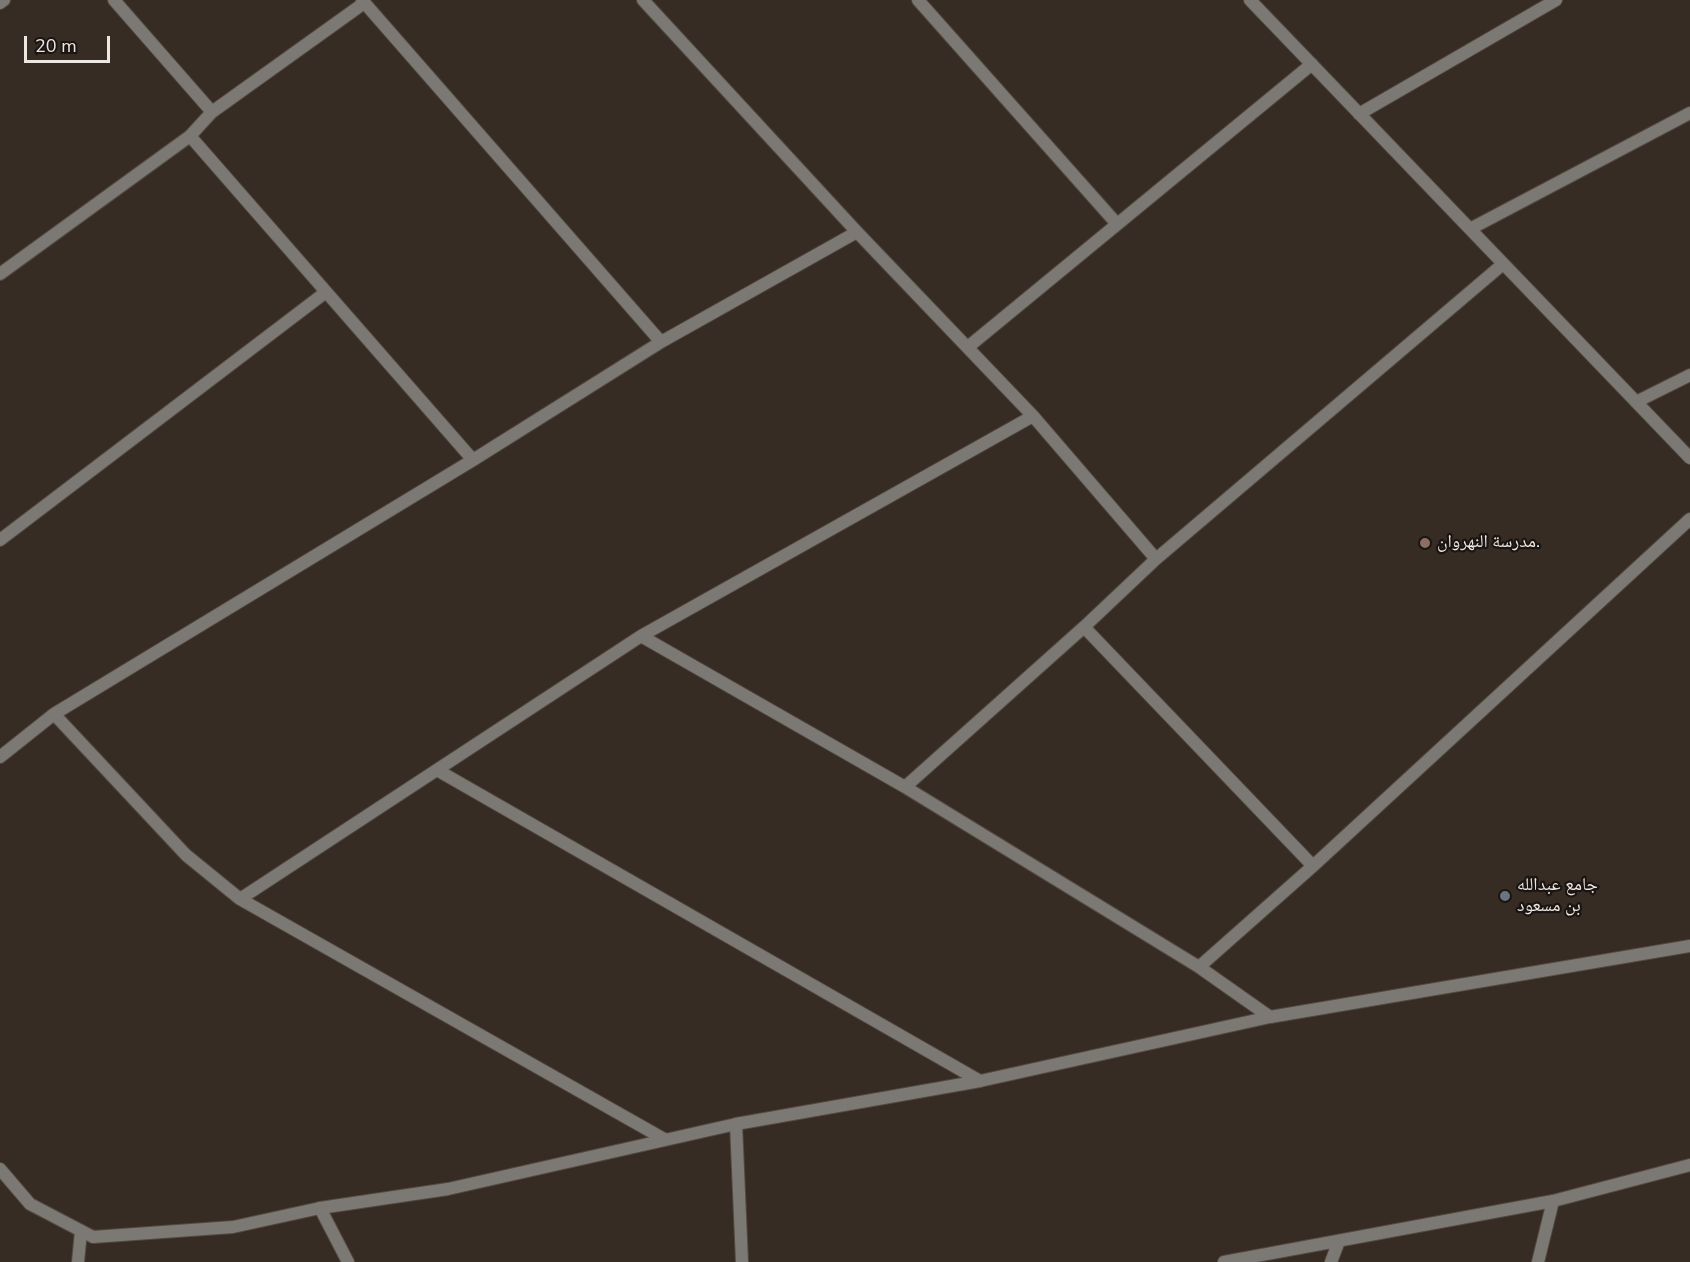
<!DOCTYPE html>
<meta charset="utf-8">
<style>
body{margin:0}
#map{position:relative;width:1690px;height:1262px;overflow:hidden;background:#362c24;font-family:"Nunito Sans",sans-serif}
canvas{display:block}
.scale{position:absolute;left:24px;top:36px;width:86px;height:27px;box-sizing:border-box;border:3px solid #ede7e1;border-top:0;padding-left:8px;font-size:18px;line-height:21px;white-space:nowrap;color:#ede7e1;-webkit-text-stroke:4px #1a1512;paint-order:stroke}
</style>
<div id="map">
<canvas width="1690" height="1262"></canvas>
<div class="scale">20 m</div>
</div>
<script>
const ctx = document.querySelector('canvas').getContext('2d');
ctx.lineJoin = 'round';
function strokePath(path, color, width, dash) { ctx.strokeStyle = color; ctx.lineWidth = width; ctx.lineCap = dash ? 'butt' : 'round'; ctx.setLineDash(dash || []); ctx.stroke(path); }
function write(font, color, halo, rows, align = 'center') {
  ctx.font = font + ' "Nunito Sans","Noto Naskh Arabic",sans-serif'; ctx.lineWidth = 4.5; ctx.setLineDash([]); ctx.textBaseline = 'middle'; ctx.strokeStyle = halo; ctx.fillStyle = color; for (const [text, x, y, turn = 0] of rows) {
    ctx.save(); ctx.translate(x, y); ctx.rotate((+turn || 0) * Math.PI / 180); ctx.textAlign = isNaN(turn) ? turn : align; if (halo) ctx.strokeText(text, 0, 0); ctx.fillText(text, 0, 0); ctx.restore();
  }
}
const minor = new Path2D(`
 M114,0l98,112
 M362,0l299,342
 M643,0l214,232 176,184 123,143
 M918,0l199,224
 M1250,0l440,458
 M0,3l4,-3
 M1359,114l197,-114
 M190,136l283,324
 M1470,229l220,-116
 M0,274l190,-138 22,-24 152,-109
 M968,347l344,-283
 M1636,402l54,-27
 M0,540l326,-248
 M1084,627l229,239
 M641,636l264,151 294,180 71,50
 M54,714l132,141 54,44 424,240
 M0,757l54,-43 419,-254 188,-118 196,-110
 M437,770l543,311
 M905,787l179,-160 72,-68 347,-295
 M240,899l401,-263 392,-220
 M1199,967l114,-101 377,-347
 M736,1124l6,138
 M320,1208l28,54
 M78,1262l3,-31
 M1224,1262l329,-61 137,-36
 M1331,1262l8,-21
 M1538,1262l15,-61`);
const tertiary = new Path2D(`
 M0,1169l30,35 63,33 140,-10 87,-19 128,-19 288,-65 244,-43 290,-64 420,-71`);
strokePath(minor, '#534a42', 14);
strokePath(tertiary, '#534a42', 14);
strokePath(minor, '#7c7974', 12);
strokePath(tertiary, '#7c7974', 12);
for (const [x, y, r, color] of [
 [1425,543,6,"#8d6e63"],
 [1505,896,6,"#6b7280"]
]) { const dot = new Path2D(); dot.arc(x, y, r, 0, 2 * Math.PI); ctx.fillStyle = color; ctx.fill(dot); strokePath(dot, '#1a1512', 2); }
write('18px', '#ede7e1', '#1a1512', [
 ["مدرسة النهروان.",1437,543],
 ["جامع عبدالله",1517,886],
 ["بن مسعود",1517,907]
], 'left');
</script>
